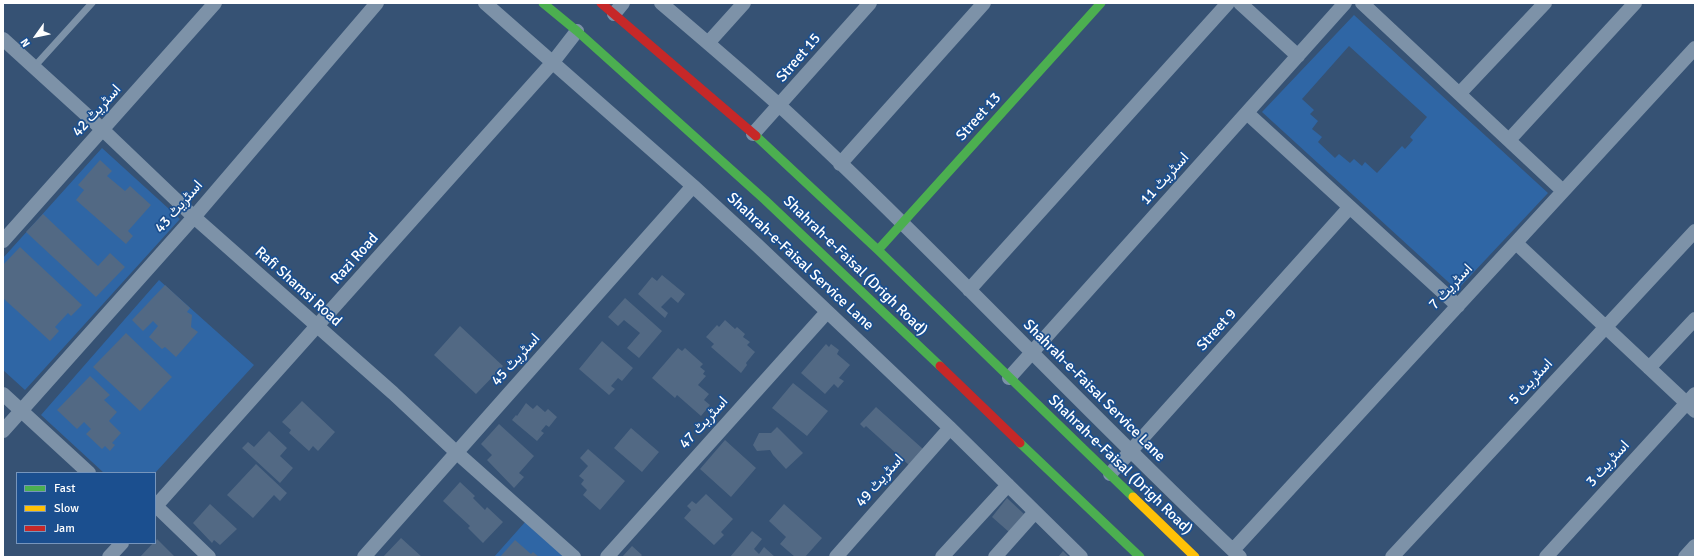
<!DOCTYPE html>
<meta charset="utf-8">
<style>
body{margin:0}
#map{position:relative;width:1698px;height:560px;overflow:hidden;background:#365274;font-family:Signika,sans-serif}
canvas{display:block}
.frame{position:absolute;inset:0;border:4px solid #fff;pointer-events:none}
.legend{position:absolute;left:16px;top:472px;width:140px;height:72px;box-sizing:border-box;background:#1b4f8f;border:1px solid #7695bc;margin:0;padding:5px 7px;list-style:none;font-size:12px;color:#fff}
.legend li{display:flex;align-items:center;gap:8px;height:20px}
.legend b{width:20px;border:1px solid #7695bc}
.north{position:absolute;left:16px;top:16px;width:40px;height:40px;-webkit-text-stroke:3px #1b4f8f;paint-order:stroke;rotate:237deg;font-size:11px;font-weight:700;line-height:16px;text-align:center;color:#fff}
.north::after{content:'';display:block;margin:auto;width:14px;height:18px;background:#fff;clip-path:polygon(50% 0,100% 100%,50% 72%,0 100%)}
</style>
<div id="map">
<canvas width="1698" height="560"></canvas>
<div class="frame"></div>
<ul class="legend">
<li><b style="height:5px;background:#4caf50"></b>Fast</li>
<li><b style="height:5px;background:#ffc107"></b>Slow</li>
<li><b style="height:5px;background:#c62828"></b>Jam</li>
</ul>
<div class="north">N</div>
</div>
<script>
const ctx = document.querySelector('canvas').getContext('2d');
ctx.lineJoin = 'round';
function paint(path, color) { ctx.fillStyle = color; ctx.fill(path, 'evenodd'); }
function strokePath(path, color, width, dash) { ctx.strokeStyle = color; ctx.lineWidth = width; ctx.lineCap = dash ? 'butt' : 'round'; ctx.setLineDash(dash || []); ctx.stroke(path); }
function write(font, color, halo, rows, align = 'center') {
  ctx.font = font + ' Signika,Vazirmatn,sans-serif'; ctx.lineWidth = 3.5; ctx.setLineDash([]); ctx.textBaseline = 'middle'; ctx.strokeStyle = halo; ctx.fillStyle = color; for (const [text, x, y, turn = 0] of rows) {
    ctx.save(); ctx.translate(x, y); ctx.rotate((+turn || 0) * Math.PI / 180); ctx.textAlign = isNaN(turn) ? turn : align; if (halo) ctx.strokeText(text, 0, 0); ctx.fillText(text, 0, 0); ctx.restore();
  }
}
paint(new Path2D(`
 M1354,15l194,178 -91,97 -195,-178zM1349,46l78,71 -17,20 3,3 -8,9 -3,-3 -25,27 -12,-11 -3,4 -8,-7 -4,4 -11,-9 -4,4 -17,-16 4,-5 -10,-8 6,-8 -8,-7 4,-4 -12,-11z
 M102,148l78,71 -155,171 -22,-20v-112z
 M159,280l95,85 -99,108h-51l-63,-58z
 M526,521l40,36h-72z`), '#2f66a5');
paint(new Path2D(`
 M100,160l12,11 -5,5 18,15 5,-5 21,19 -23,26 5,5 -7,8 -50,-44 8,-10 -6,-5z
 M43,214l55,52 12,-13 15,14 -29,30 -70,-65z
 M20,247l62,58 -11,11 -3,-3 -13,14 4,4 -9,10 -47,-43v-33z
 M662,275l23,19 -7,9 -7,-6 -10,10 7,6 -3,5 -27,-24 14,-17 5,4z
 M165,285l25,23 -3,4 5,3 -1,12 7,5 -22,25 -11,-10 -3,2 -13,-12 9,-11 -5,-5 -10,10 -11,-11z
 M625,298l37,33 -23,27 -12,-10 13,-15 -16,-13 -6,6 -10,-9z
 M725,320l10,9 2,-2 8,7 -2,3 7,5 -3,3 8,7 -9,11 1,2 -6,8 -30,-26 3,-3 -8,-7 11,-12 2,2z
 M460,326l43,40 -27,28 -42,-39z
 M126,333l46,44 -32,34 -47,-44z
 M602,341l31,27 -11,13 -4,-3 -7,8 4,3 -6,6 -30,-26z
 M826,344l3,3 2,-3 8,6 -2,4 13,11 -11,13 5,3 -6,7 -4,-4 -9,10 -24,-21z
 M678,348l4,3 3,-3 18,16 -3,3 5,4 -2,3 3,2 -8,9 11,9 -5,6 6,5 -9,11 -24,-21 -2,3 -23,-20z
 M90,376l20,19 -6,5 13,12 -8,9 12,12 -9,10 3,2 -5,6 -5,-5 -3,3 -16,-15 5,-5 -7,-7 -7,7 -20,-19z
 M793,383l35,28 -21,25 -35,-28z
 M302,401l33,31 -17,19 -5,-5 -4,5 -20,-18 2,-3 -9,-8z
 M526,403l7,6 4,-4 8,7 3,-3 9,8 -8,10 -3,-2 -5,6 3,2 -7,8 -25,-21 4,-5 1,1z
 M876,407l47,42 -14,16 -43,-39 -2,2 -4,-4z
 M499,424l35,32 -15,17 5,4 -10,11 -27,-28 5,-5 -11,-11z
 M777,427l26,26 -17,16 -13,-14 -3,-5 -13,1 -4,-6 6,-12h12z
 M631,428l28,24 -17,20 -28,-24z
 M269,431l18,17 -7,8 13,12 -13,15 -38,-35 6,-6 6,5z
 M725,440l31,28 -25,29 -31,-28z
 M588,449l37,32 -25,29 -17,-15 4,-5 -6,-6 3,-4 -5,-4 9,-10 -8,-8z
 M256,464l31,29 -7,8 -6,-6 -21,23 -26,-23z
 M460,482l15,14 -2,2 12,12 2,-3 16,15 -20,21 -15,-15 2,-2 -27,-25z
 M706,494l27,25 -12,13 3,3 -10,10 -30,-27 7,-8 -4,-4 5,-5 4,3z
 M1007,498l17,16 -15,18 -17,-15z
 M210,504l27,25 -17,16 -6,-5 -2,3 -19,-20z
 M784,504l38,34 -17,19h-10l-15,-13 6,-7 -17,-16z
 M752,531l10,8 -8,10 5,5 5,-7 11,10h-45z
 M401,538l21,19h-39z
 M157,539l18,18h-35l13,-14h2z
 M515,540l16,14 2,-2 6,5h-39z
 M632,546l10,9 -2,2h-18z
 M1063,551l6,6h-11z`), '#526984');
strokePath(new Path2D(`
 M34,67l58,-64`), '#7d92a8', 7);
strokePath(new Path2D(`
 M485,3l208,183 64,59 193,183 131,129
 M661,3c40,34 80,68 119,103 158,146 304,304 460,451
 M1240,3l58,53
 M1362,3l201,188
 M614,14l9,-11
 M3,39l100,91 91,87 199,176 63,59 118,105
 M708,43l36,-40
 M1460,93l85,-90
 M1247,113l211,193
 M753,134l117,-131
 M1509,140l126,-137
 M840,164l144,-161
 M3,241l212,-238
 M1516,243l179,168
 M969,290l259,-287
 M1649,368l46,-49
 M1009,378l336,-375
 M3,394l86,79
 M3,431l191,-214 183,-214
 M1110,474l239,-266
 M156,506l53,51
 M155,507l398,-445 24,-31
 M1233,550l462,-502
 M109,557l13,-14
 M364,557l329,-371
 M607,557l220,-245
 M836,557l114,-129
 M942,557l66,-72
 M995,557l40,-45
 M1392,557l303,-326
 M1546,557l149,-163
 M1685,557l10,-11`), '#7d92a8', 14);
strokePath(new Path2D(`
 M543,3l34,28 188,169 175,166
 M756,136l122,114 255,247
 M878,250l223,-247
 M1020,443l120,114`), '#4caf50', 9);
strokePath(new Path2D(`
 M1133,497l62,60`), '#ffc107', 9);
strokePath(new Path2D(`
 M601,3l155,133
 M940,366l80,77`), '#c62828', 9);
write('15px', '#fff', '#1b4f8f', [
 ["Street 15",799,58,-49],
 ["اسٹریٹ 42",97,111,-48],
 ["Street 13",979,117,-48],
 ["اسٹریٹ 11",1165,179,-48],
 ["اسٹریٹ 43",179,207,-49],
 ["Razi Road",355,259,-48],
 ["Shahrah-e-Faisal Service Lane",800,262,43],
 ["Shahrah-e-Faisal (Drigh Road)",855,266,44],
 ["Rafi Shamsi Road",298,287,42],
 ["اسٹریٹ 7",1451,287,-47],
 ["Street 9",1217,330,-48],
 ["اسٹریٹ 45",516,360,-48],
 ["اسٹریٹ 5",1531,382,-47],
 ["Shahrah-e-Faisal Service Lane",1094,391,45],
 ["اسٹریٹ 47",704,423,-48],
 ["اسٹریٹ 3",1608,464,-48],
 ["Shahrah-e-Faisal (Drigh Road)",1120,465,44],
 ["اسٹریٹ 49",880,481,-49]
]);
</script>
